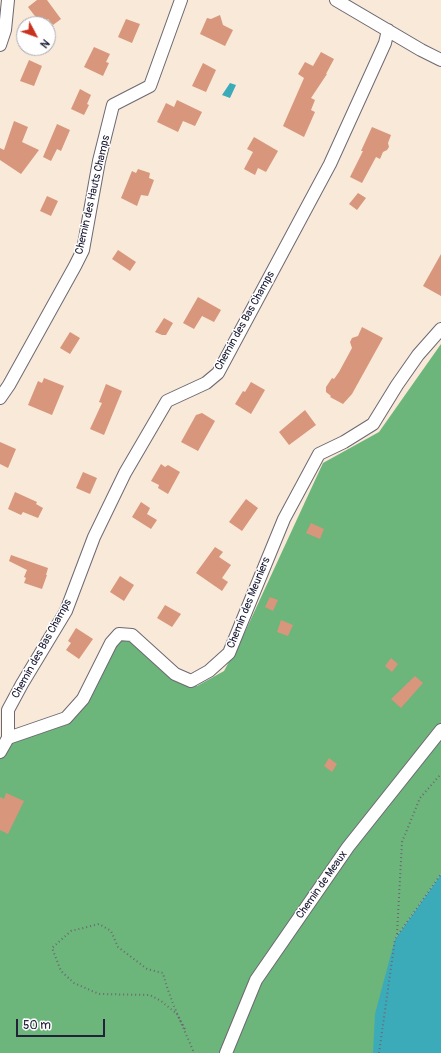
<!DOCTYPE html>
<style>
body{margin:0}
#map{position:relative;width:441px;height:1053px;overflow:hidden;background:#f9e9d8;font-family:Pangolin,sans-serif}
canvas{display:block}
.north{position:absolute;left:16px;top:16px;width:40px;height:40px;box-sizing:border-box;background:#fff;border:1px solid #a7a7b1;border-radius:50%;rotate:131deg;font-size:11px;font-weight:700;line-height:16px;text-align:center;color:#22223b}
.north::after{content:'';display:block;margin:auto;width:14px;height:18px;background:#c8321e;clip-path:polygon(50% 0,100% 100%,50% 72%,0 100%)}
.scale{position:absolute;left:16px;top:1019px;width:89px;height:18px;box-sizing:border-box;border:2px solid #22223b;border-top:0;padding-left:5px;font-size:12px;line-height:14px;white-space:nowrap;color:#22223b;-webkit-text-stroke:3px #fff;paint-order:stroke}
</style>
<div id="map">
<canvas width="441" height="1053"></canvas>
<div class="north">N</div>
<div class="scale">50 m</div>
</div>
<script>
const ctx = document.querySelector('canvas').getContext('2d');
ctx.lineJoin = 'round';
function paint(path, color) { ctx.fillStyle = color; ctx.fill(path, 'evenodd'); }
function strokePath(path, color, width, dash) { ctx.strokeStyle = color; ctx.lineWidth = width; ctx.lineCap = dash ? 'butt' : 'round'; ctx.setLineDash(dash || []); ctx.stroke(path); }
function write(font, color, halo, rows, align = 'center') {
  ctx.font = font + ' Pangolin,sans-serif'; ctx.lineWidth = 3; ctx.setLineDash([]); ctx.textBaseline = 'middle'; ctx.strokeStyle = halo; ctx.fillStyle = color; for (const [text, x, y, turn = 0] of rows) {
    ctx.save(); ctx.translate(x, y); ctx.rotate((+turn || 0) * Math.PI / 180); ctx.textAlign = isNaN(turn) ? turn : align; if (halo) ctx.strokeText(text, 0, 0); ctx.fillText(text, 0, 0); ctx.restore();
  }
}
paint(new Path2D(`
 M441,344v530l-46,65 -18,114h-377v-302l8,-13 58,-21 53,-83 78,52 27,-15 20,-37 79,-171 56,-31z`), '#6cb57b');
paint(new Path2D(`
 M230,83l6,2 -6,13 -8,-3z
 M441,874v179h-68l2,-39 20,-75z`), '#3cabb9');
paint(new Path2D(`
 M37,0h10l14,19 -8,6 -5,-6 -7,5 -13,-17z
 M220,15l3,10 10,5 -8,16 -25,-12 7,-16 4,1z
 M126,19l14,5 -8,19 -14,-6z
 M94,47l16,7 -4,8 3,1 -6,13 -19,-9z
 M321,52l13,7 -8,15h1l-16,24 4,2 -4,10 4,2 -11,25 -21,-11 21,-48 -6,-4 7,-12 8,4z
 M29,60l13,6 -8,20 -14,-5z
 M203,63l13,7 -10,22 -14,-6z
 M80,89l11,6 -4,9 2,1 -5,10 -13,-6z
 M177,100l25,12 -7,14 -12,-5 -5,11 -21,-10 9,-19 8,4z
 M14,121l14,6 -6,15 17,8 -18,24 -21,-14v-12l4,2z
 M57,124l13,6 -9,21 -4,-2 -6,12 -8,-4z
 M372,127l19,8 -3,8 1,4 -2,3 -4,2 -3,7 -4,-2 -14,26 -12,-6 13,-26h-2z
 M254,137l24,14 -12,21 -8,-4 -3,7 -11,-6 9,-17 -6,-3z
 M138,169l12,4 -1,5 5,2 -6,16 -7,-1 -4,11 -16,-8 11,-27 4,2z
 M358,193l8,5 -9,12 -8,-6z
 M47,196l11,5 -7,15 -11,-5z
 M118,250l18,12 -6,9 -18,-12z
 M441,254v42l-18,-10z
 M198,297l23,13 -7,12 -12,-6 -8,13 -11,-6z
 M164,318l9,5 -7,12h-4l-7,-3z
 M362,327l21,11 -31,56 -9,10 -13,-7 1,-1 -5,-4v-5l6,-9 2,1 5,-7 13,-24 -2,-6 2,-4 6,-2z
 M70,332l10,6 -10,16 -10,-6z
 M44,378l20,8 -12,29 -24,-10 10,-24 4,2z
 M251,382l14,8 -14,24 -16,-10 8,-13 2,1z
 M106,384l16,7 -18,44 -14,-6 12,-26 -3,-1z
 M305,410l11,15 -27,20 -10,-13z
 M202,413l13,8 -17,30 -17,-9 15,-27z
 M0,442l16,7 -8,19 -8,-4z
 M161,464l4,3 3,-2 12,7 -12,22 -10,-6 1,-3 -8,-4z
 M83,472l14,6 -7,16 -14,-6z
 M15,492l22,10 -1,2 7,4 -5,10 -15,-6 -2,3 -13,-6z
 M246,499l12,9 -16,23 -13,-9z
 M141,502l9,6 -3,6 10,6 -6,9 -19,-12z
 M311,523l13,6 -4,10 -14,-6z
 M215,547l8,5 -4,5 12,8 -9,13 6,4 -6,9 -26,-18z
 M11,555l37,13 -2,7h1l-5,14 -18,-6 2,-5 -2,-1 3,-7 -18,-9z
 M120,576l14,9 -10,16 -14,-9z
 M270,597l8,3 -5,11 -8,-4z
 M165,605l16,9 -9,13 -15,-9z
 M281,620l12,5 -5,11 -11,-4z
 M76,628l17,11 -14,20 -13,-9 5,-7 -3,-2z
 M391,658l7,6 -6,8 -7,-6z
 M415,676l8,7 -22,25 -10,-9z
 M329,758l8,6 -5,8 -8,-6z
 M6,793l18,8 -16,33 -8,-4v-33l4,2z`), '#d8967c');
const minor = new Path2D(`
 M336,0l85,50 20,10
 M0,45l5,-15 3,-30
 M0,398l9,-13 66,-119 8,-16 16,-89 14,-56 37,-19 31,-86
 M8,738v-28l14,-26 44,-73 28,-74 31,-64 42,-72 39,-18 12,-10 112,-209 55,-121 3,-13
 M0,752l8,-14 58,-20 17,-19 28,-56 8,-9 13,1 43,39 16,7 18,-10 20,-18 55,-134 35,-65 25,-12 29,-18 24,-39 21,-30 23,-26
 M226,1053l30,-73 92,-133 93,-117`);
strokePath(minor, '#6d6872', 14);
strokePath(new Path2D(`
 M397,934l5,-92 18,-44 21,-24
 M185,1029l-8,-15 -16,-13 -11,-6 -51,-1 -25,-11 -13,-12 -9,-23 19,-17 28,-7 12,7 7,16 29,22 16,4c7,28 20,53 31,80
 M379,1053l16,-114 46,-65`), '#6d6872', 2, [1, 3]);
strokePath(minor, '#fff', 12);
write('11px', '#22223b', '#fff', [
 ["Chemin des Hauts Champs",93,195,-77],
 ["Chemin des Bas Champs",245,321,-61],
 ["Chemin des Meuniers",249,603,-68],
 ["Chemin des Bas Champs",42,649,-61],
 ["Chemin de Meaux",322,885,-55]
]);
</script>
